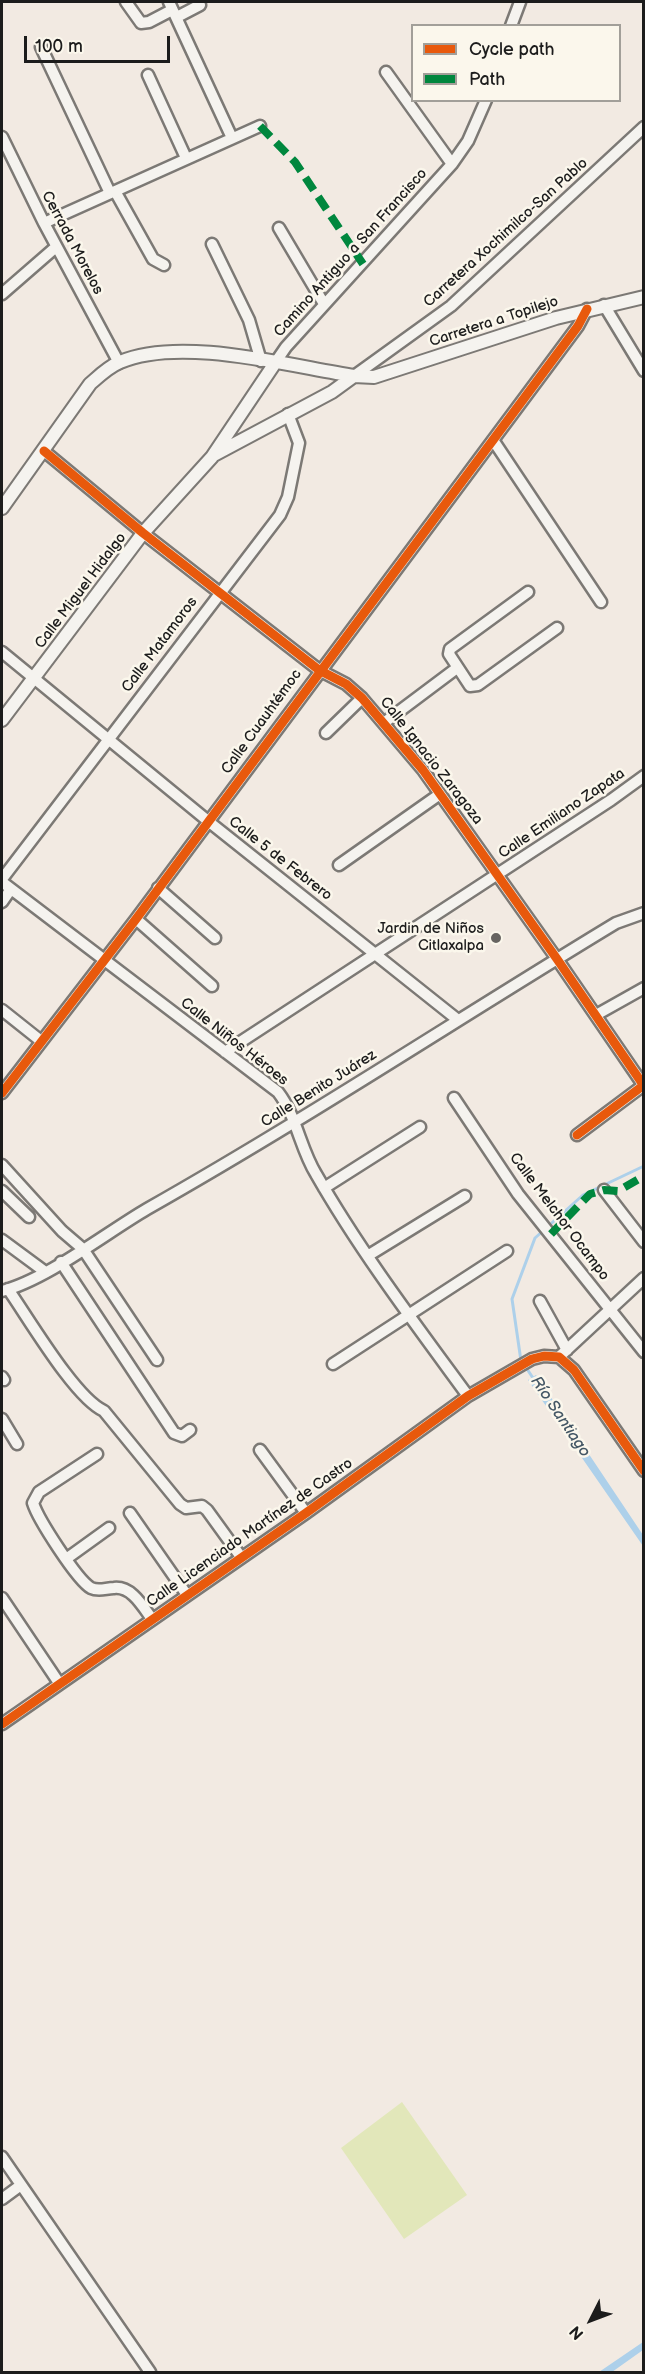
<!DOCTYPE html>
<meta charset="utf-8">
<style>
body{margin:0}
#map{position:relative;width:645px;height:2374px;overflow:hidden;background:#f2eae2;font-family:"Balsamiq Sans",sans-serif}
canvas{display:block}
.frame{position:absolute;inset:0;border:3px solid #1c1c1c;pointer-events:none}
.legend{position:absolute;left:411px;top:24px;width:210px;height:78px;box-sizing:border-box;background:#fbf7ec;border:2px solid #a29f99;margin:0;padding:8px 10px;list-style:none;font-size:18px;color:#1c1c1c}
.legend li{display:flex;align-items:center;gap:12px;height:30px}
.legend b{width:30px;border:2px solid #a29f99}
.north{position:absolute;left:561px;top:2290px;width:60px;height:60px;-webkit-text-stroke:4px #fbf7ec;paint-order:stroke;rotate:228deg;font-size:16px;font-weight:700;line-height:24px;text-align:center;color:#1c1c1c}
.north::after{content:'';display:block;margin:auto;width:21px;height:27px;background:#1c1c1c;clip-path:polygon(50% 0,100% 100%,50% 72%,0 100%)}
.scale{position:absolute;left:24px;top:36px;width:146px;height:27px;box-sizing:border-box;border:3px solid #1c1c1c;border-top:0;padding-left:8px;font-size:18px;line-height:21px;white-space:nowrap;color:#1c1c1c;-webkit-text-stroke:4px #fbf7ec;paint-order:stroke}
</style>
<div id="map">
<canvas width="645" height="2374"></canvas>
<div class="frame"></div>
<ul class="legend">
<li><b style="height:8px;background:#e8590c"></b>Cycle path</li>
<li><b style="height:8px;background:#00873e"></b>Path</li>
</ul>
<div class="north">N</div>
<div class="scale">100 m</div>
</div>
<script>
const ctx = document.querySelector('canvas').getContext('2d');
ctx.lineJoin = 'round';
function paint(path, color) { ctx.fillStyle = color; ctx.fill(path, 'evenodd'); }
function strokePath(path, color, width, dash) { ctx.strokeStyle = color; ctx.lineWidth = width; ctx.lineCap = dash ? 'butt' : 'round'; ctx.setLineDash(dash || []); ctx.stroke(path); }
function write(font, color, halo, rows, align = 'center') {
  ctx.font = font + ' "Balsamiq Sans",sans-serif'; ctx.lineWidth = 5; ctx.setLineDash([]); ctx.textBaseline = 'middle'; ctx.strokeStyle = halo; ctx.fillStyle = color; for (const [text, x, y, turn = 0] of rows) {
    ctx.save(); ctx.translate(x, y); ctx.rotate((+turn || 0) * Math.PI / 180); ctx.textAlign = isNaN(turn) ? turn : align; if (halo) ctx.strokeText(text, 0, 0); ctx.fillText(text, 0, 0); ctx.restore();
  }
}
paint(new Path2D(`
 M402,2102l65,93 -63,44 -63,-91z`), '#e2e7ba');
paint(new Path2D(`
 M536,1375l107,160v11l-115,-166z
 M643,2342v8l-31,22h-13z`), '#add0ea');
strokePath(new Path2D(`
 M521,1361l-9,-62 23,-61 48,-43 61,-29
 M525,1366l8,12`), '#add0ea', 3);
const minor = new Path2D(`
 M126,2l15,21 8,-1 23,-12
 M169,2l63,136
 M177,17l23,-12
 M511,26l9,-24
 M41,47l69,146
 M386,72l66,92
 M148,75l38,83
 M2,137l42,86 75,140
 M115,191l38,68 11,6
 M44,223l216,-97
 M279,228l45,76
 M212,244l37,76 12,41
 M2,294l54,-47
 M604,305l40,66
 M275,363l11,-16 166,-183 16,-23 18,-41
 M354,376l97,-70 193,-179
 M493,440l108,162
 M44,451l99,82 176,137 27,14 16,14 61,72 134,189 87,127
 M528,592l-78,57 -1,5 21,32 8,-1 79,-57
 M2,652l206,169 250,199
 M385,722l72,-54
 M326,733l36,-35
 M339,865l101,-71
 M2,879l278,-364 8,-18 11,-54 -11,-29
 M2,882l276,210c19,25 22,56 38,82 44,77 100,151 152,222
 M158,888l57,50
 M2,902l9,-13
 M136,919l76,67
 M2,1010l39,31
 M596,1015l48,-27
 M225,1052l386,-252 33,-24
 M2,1093l134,-174 442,-593 9,-17
 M454,1098l64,96 126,158
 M577,1135l67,-50
 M2,1165l60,66 21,18 74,111
 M324,1188l96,-61
 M604,1190l40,52
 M2,1191l27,26
 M2,1240l42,31
 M369,1255l96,-59
 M61,1262l113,171 8,3 8,-6
 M8,1289c21,30 67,109 96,122l76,93 6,4 16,-2 5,4 34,47
 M2,1291c44,-11 104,-58 145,-82 159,-90 312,-191 469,-286l28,-10
 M540,1301l27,49
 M559,1357l85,-79
 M333,1364l174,-113
 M2,1377l2,3
 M2,1419l15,25
 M260,1450l46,63
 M97,1454l-58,38 -6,11c5,16 44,77 58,85 8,4 15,0 23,0 18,-2 29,19 38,31
 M130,1513l57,82
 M66,1559l43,-31
 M2,1598l57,85
 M2,1724l304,-211 162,-117 64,-37 12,-3 15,1 15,13 70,101
 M2,2157l148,215
 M2,2199l19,-14`);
const major = new Path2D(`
 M214,455l118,-63 22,-16
 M2,508l88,-124c9,-8 18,-17 30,-22 61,-26 169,4 234,14l20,1 182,-59 88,-21
 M2,720l141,-187 69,-76 63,-94`);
strokePath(minor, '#7c7975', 15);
strokePath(major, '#7c7975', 16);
strokePath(minor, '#f5f3ef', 10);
strokePath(major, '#f5f3ef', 12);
strokePath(new Path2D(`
 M260,126l35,36 68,102
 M551,1234l39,-40 14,-4 14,1 26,-15`), '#00873e', 8, [15, 8]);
strokePath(new Path2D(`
 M44,451l99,82 176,137 27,14 16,14 61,72 134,189 87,127
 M2,1093l134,-174 442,-593 9,-17
 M577,1135l67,-50
 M2,1724l304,-211 162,-117 64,-37 12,-3 15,1 15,13 70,101`), '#e8590c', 9);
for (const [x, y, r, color] of [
 [496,938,6,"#676461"]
]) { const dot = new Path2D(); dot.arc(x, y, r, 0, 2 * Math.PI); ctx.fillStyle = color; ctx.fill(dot); strokePath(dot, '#fbf7ec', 2); }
write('15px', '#1c1c1c', '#fbf7ec', [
 ["Carretera Xochimilco-San Pablo",506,233,-42],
 ["Cerrada Morelos",72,243,62],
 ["Camino Antiguo a San Francisco",351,253,-48],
 ["Carretera a Topilejo",494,322,-18],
 ["Calle Miguel Hidalgo",81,591,-53],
 ["Calle Matamoros",160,645,-53],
 ["Calle Cuauhtémoc",262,722,-54],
 ["Calle Ignacio Zaragoza",431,761,52],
 ["Calle Emiliano Zapata",562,814,-34],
 ["Calle 5 de Febrero",280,859,38],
 ["Calle Niños Héroes",234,1042,38],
 ["Calle Benito Juárez",319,1089,-32],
 ["Calle Melchor Ocampo",559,1217,53],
 ["Calle Licenciado Martínez de Castro",250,1533,-35]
]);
write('15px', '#1c1c1c', '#fbf7ec', [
 ["Jardin de Niños",484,929],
 ["Citlaxalpa",484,946]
], 'right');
write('italic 16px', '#445765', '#fbf7ec', [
 ["Río Santiago",560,1417,56]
]);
</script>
